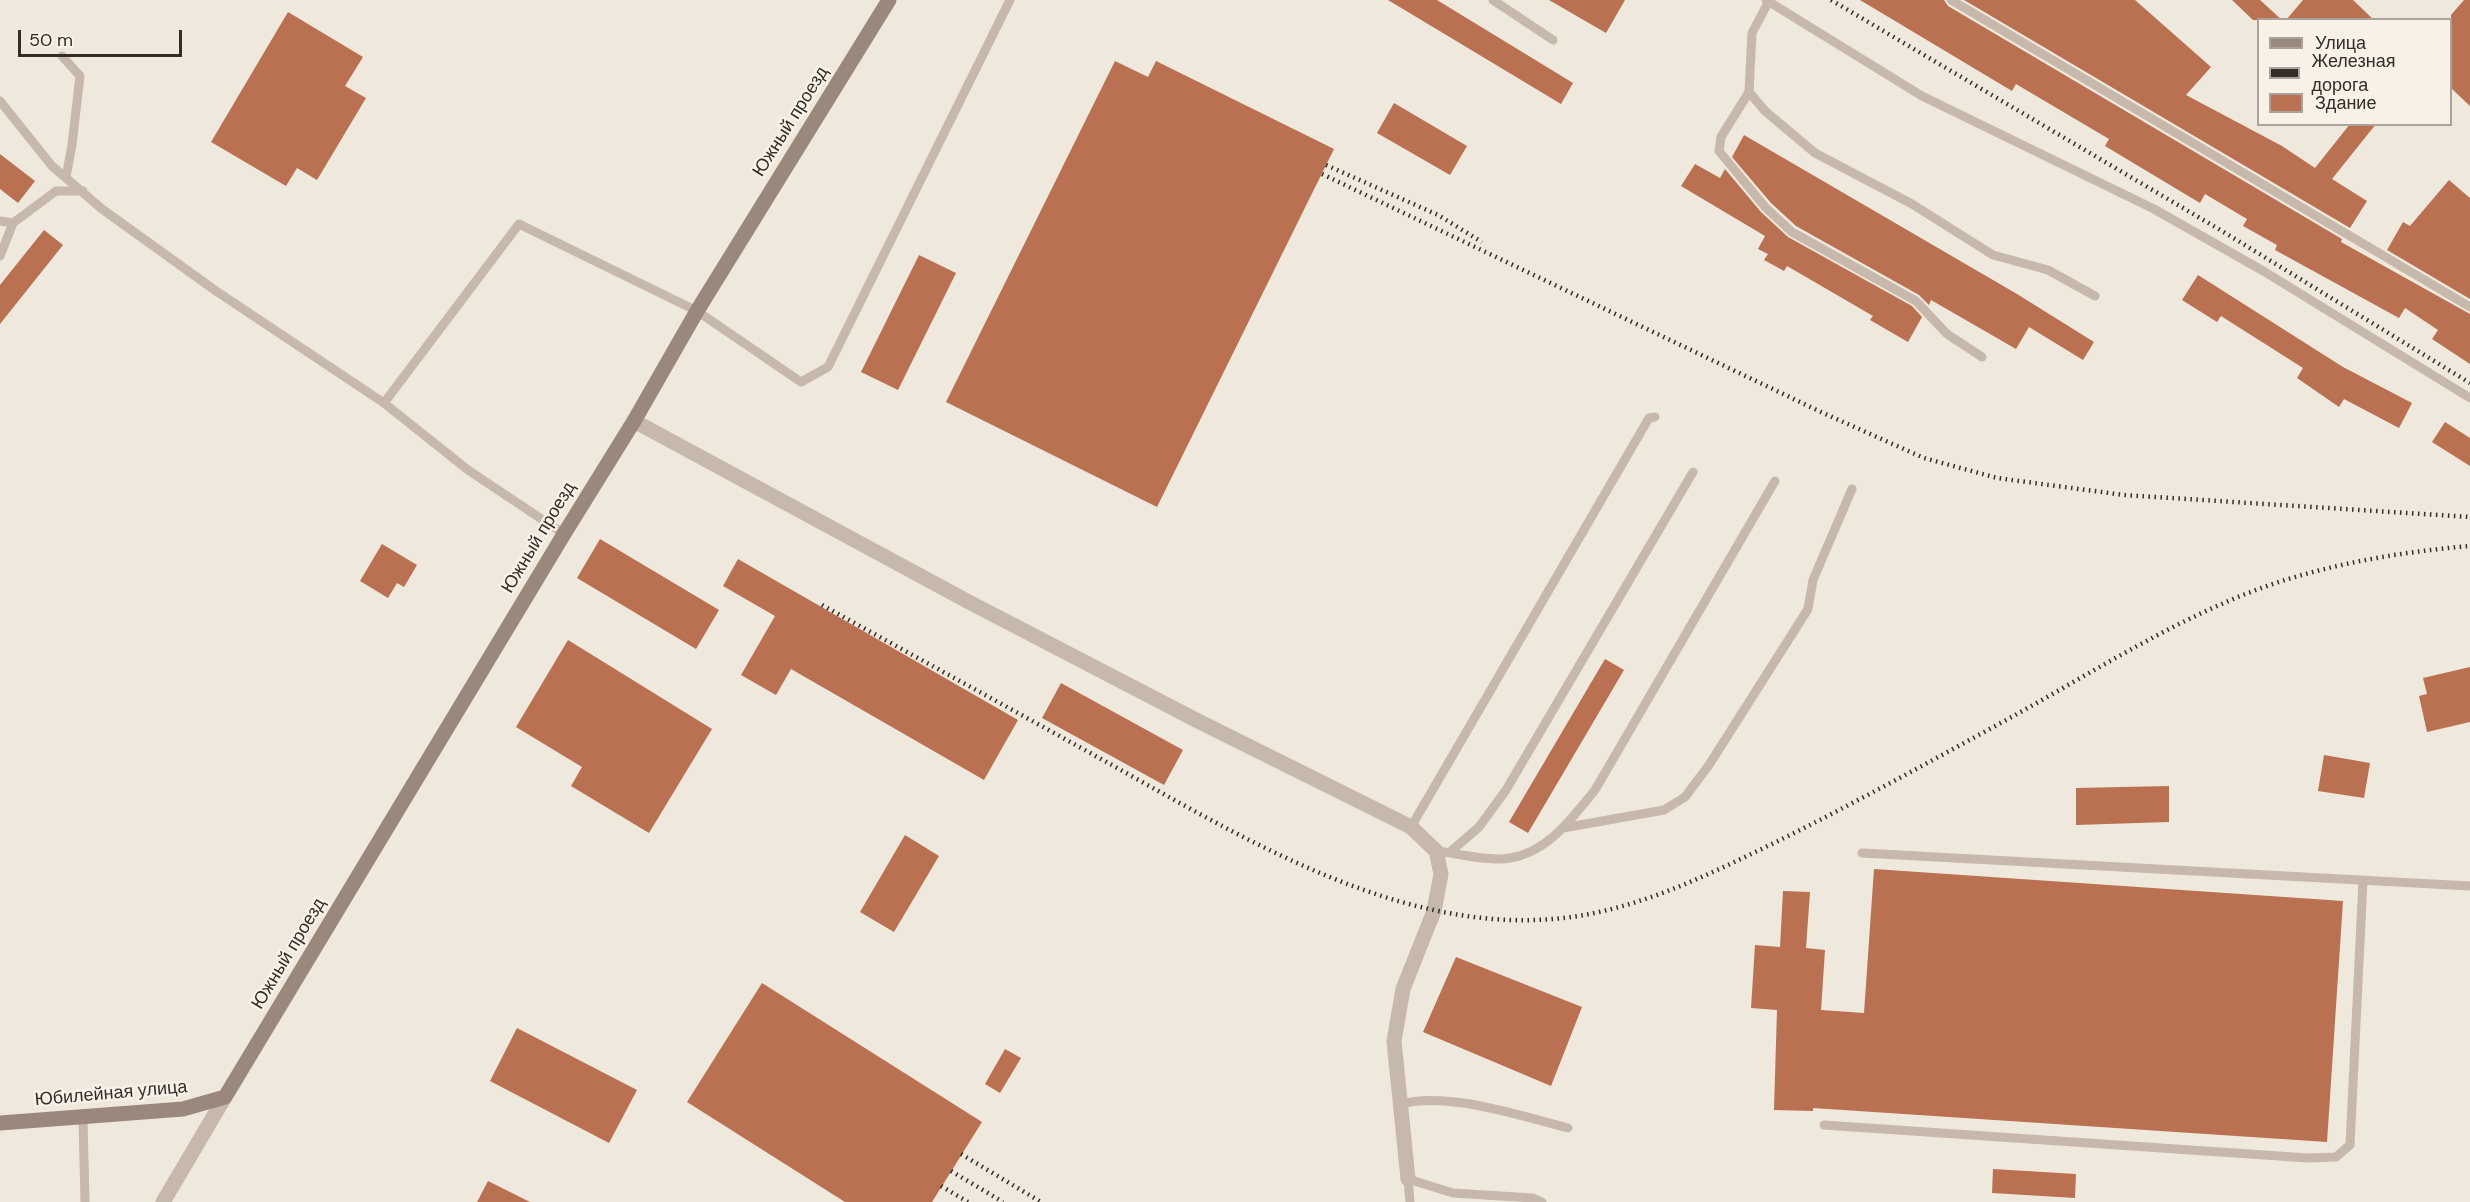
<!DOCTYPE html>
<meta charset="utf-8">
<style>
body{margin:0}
#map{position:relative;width:2470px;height:1202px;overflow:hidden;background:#efe8dc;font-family:"DM Sans",sans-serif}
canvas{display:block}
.legend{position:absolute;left:2257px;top:18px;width:195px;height:108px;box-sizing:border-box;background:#f7f1e8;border:2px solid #a9a39b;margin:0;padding:8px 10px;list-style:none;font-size:18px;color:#342d28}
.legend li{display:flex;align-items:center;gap:12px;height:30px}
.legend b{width:30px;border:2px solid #a9a39b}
.scale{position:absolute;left:18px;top:30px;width:164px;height:27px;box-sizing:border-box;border:3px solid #342d28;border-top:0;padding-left:8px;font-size:18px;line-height:21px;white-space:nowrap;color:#342d28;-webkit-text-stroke:4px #f7f1e8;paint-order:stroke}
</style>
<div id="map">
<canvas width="2470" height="1202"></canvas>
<ul class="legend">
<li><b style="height:8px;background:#99887b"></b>Улица</li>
<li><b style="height:8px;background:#342d28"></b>Железная дорога</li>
<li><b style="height:16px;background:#b97151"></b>Здание</li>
</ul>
<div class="scale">50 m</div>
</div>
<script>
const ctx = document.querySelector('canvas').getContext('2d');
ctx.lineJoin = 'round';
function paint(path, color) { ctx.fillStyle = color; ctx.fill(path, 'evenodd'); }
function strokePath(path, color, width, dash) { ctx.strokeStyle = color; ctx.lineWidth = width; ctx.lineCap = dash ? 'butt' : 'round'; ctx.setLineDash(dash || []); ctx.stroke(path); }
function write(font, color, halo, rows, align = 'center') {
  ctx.font = font + ' "DM Sans",sans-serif'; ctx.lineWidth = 5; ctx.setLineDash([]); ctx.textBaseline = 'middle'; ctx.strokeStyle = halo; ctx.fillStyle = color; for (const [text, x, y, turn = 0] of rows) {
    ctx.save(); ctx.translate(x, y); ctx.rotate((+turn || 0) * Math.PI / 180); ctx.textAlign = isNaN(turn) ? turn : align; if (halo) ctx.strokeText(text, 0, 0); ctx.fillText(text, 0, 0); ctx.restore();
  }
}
paint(new Path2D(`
 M1388,0h49l136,83 -12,21z
 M1549,0h76l-19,33z
 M1860,0h84l4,6 394,233 -1,3 129,72v50l-38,-25 6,-9 -33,-22 -6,10 -124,-68 2,-5 -34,-19 4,-7 -42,-25 -5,9 -95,-57 4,-7 -93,-55 -4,7z
 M1964,0h171l76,67 -25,28 96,51 33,22 35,-44h26l-44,55 35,22 -17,27z
 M2232,0h28l22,20h-29z
 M2303,0h50l21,20h-88z
 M2464,0h6v106l-19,-18v-73z
 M288,12l75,45 -18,29 21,12 -49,82 -20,-12 -11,18 -75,-44z
 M1115,61l33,16 8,-16 178,88 -177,358 -211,-105z
 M1394,103l73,43 -17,29 -73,-42z
 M1744,135l273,159 77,48 -11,18 -54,-33 -13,22 -85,-49 -2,5 -10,-10 -123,-69 -25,-23 -39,-46z
 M0,154l35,27 -17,22 -18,-14z
 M1695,164l25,14 5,-9 36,43 27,25 124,69 10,11 -14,25 -38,-22 3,-4 -86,-50 -3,5 -20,-11 4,-6 -10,-5 7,-13 -84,-50z
 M2449,180l21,18v101l-83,-49 16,-28 7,4z
 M44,230l19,15 -63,79v-39z
 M919,255l37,18 -58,117 -37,-18z
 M2198,275l145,92 69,36 -13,25 -55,-29 -5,8 -42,-29 6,-10 -82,-52 -4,6 -35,-22z
 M2445,422l25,16v28l-38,-24z
 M600,539l119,71 -23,39 -119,-71z
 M382,544l35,21 -13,22 -7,-4 -9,15 -28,-17z
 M738,559l280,161 -34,60 -193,-111 -15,26 -35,-20 34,-59 -52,-30z
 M568,640l144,89 -63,104 -78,-47 11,-19 -66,-40z
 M1605,659l19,11 -96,163 -19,-11z
 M2470,667v55l-43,10 -8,-36 8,-2 -4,-16z
 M1061,683l122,67 -19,35 -122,-67z
 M2324,755l46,8 -6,35 -46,-7z
 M2169,786v36l-93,3v-37z
 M905,835l34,21 -45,76 -34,-20z
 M1874,869l469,32 -16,241 -514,-34v3l-39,-1 3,-100 -26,-2 4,-63 25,2 3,-56 27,1 -4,56 19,2 -4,60 43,3z
 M1456,957l126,50 -31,79 -128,-54z
 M762,983l220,139 -50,80h-87l-158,-100z
 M517,1028l120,62 -28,53 -119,-62z
 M1005,1049l16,9 -21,35 -15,-9z
 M1993,1169l83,5 -1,24 -83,-5z
 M488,1181l42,21h-53z`), '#b97151');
strokePath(new Path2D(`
 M1493,0l60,40
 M1766,0l156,96 232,113 111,63 205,126
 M1951,0l519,307
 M1769,1l-17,32 -3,59 16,19 50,42 97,51 81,51 55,15 47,26
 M62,56l18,20 -8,69 -6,32
 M1749,92l-28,45 -2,14 47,57 26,24 124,69 31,33 35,23
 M0,101l52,65 50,43 114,82 168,112 84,67 96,64
 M0,221l13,2 43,-32h27
 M0,256l13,-33
 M384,403l135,-179 178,87 104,71 27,-15 182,-367
 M1411,827l238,-409 6,-1
 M1563,828l101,-18 21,-13 24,-32 99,-156 5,-29 39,-91
 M1436,851c20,2 55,11 74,7 38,-6 62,-40 85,-68l180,-309
 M1450,852l29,-25 27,-37 187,-318
 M1862,853l608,33
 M1401,1104c46,-13 120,12 167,24
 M83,1118l2,84
 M1824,1125l484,33 28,-1 14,-12 13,-264
 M1410,1202l-2,-23 45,14 80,5 9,4`), '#c6b8aa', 9);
strokePath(new Path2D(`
 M634,421l333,180 229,119 215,107 25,24 5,23 -7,37 -31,78 -9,52 14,138
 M163,1202l62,-105`), '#c6b8aa', 15);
strokePath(new Path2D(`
 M0,1123l183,-14 42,-12 339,-563 70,-113 63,-110 192,-311`), '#99887b', 15);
strokePath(new Path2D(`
 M1831,0l391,231 248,152
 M1326,165l112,50 44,27
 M1322,174l499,238 103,46 73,20 127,17 346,22
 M822,605c90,50 180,99 270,149 151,83 328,198 507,158 63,-14 119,-42 177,-70 79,-39 155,-81 232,-123 71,-39 142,-84 216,-116 76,-34 163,-50 246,-57
 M961,1154l80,48
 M951,1171l52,31
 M941,1186l27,16`), '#342d28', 4.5, [1.5, 4.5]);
write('18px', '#342d28', '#f7f1e8', [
 ["Южный проезд",791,122,-58],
 ["Южный проезд",539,538,-59],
 ["Южный проезд",289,954,-59],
 ["Юбилейная улица",111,1094,-5]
]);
</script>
